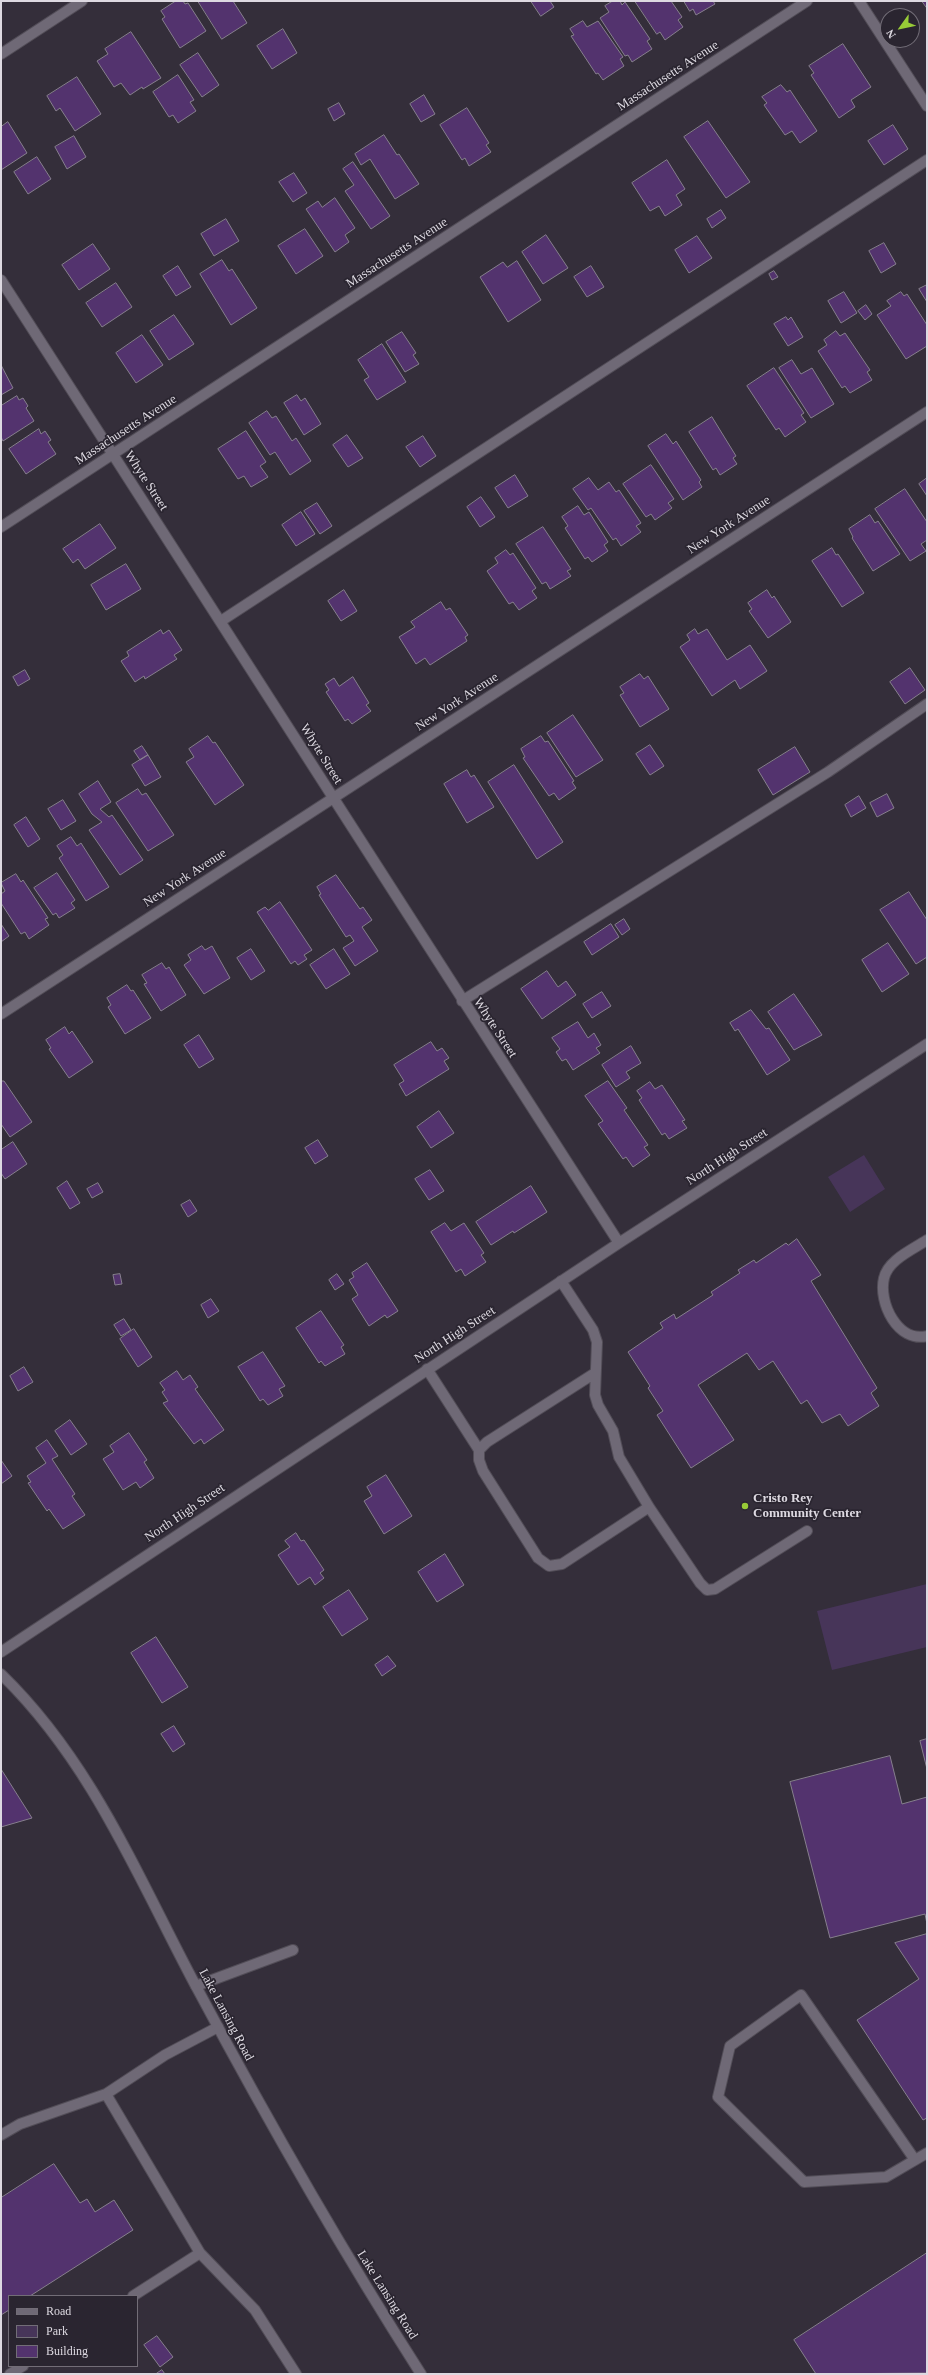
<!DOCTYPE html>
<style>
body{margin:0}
#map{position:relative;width:928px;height:2375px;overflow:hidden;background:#342e3a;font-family:"Times New Roman",serif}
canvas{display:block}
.frame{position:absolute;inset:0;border:2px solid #ddd9e1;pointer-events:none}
.legend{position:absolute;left:8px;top:2295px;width:130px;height:72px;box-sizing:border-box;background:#2a2530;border:1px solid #726d77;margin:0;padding:5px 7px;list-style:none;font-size:12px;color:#ddd9e1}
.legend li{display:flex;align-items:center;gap:8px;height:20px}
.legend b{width:20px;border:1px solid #726d77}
.north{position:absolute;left:880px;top:8px;width:40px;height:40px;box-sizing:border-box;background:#2a2530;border:1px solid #726d77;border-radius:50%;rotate:237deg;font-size:11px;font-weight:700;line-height:16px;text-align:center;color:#ddd9e1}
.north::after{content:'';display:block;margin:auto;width:14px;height:18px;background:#98cb37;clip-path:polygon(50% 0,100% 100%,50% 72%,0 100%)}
</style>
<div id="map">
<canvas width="928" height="2375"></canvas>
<div class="frame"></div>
<ul class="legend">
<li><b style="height:5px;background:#6f6976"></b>Road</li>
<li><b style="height:11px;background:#473559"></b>Park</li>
<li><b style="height:11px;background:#53336e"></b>Building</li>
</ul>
<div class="north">N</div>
</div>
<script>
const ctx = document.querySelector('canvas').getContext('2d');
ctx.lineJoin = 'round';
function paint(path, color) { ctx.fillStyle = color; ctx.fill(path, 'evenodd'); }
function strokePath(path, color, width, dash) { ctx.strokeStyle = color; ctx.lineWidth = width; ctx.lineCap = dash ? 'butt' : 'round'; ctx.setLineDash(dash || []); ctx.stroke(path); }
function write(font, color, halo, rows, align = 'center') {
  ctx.font = font + ' "Times New Roman",serif'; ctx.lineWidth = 3.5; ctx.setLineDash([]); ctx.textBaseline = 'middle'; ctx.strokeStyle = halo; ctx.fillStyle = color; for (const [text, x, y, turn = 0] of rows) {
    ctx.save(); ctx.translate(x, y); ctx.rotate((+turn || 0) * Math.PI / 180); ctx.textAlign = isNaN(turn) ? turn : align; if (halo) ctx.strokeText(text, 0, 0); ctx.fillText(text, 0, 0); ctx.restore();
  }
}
paint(new Path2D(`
 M864,1155l21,34 -35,23 -22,-35z
 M927,1584v63l-95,23 -15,-59z`), '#473559');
const building = new Path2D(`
 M176,1h7l2,3 3,-1 18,28 -26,17 -18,-29 3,-2 -4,-6z
 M198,1h35l14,22 -25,16z
 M531,1h19l4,6 -13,9z
 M613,1h7l2,4 3,-3 25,37 -3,2 5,8 -20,13 -4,-7 -3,1 -25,-38 9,-6 -4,-6z
 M635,1h36l11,16 -4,3 5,7 -18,13 -5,-8 -3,2z
 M684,1h29l2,3 -19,11 -3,-6 -3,2z
 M922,1h5v7z
 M583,21l4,6 11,-6 25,36 -3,2 4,7 -21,14 -5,-7 -2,1 -25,-38 3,-1 -4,-6z
 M283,29l14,24 -25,16 -15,-23z
 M131,32l30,46 -18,11 -1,-2 -12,8 -9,-12 -7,4 -17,-26 11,-7 -3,-5z
 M843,44l28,43 -20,13 4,7 -16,11 -28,-43 3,-2 -5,-7z
 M198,53l21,32 -17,12 -22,-32z
 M178,75l16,25 -4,2 6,9 -18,12 -5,-8 -4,2 -16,-25z
 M77,77l24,37 -26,17 -15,-23 -4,3 -9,-15z
 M781,85l6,7 3,-2 27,41 -17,12 -8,-12 -7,4 -21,-30 3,-2 -5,-6z
 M424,95l11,19 -14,8 -11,-18z
 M339,103l6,11 -11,7 -6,-12z
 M467,108l22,35 -3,2 5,7 -22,14 -4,-8 -3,2 -22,-35z
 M708,121l42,61 -24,16 -42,-61z
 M8,122l19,31 -26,17v-43z
 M893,125l15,24 -24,16 -16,-24z
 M384,135l13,20 2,-1 20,30 -24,15 -25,-40 -9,6 -6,-11z
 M74,136l12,21 -19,12 -12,-22z
 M37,157l14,22 -23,15 -14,-22z
 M667,160l18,29 -9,6 6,10 -17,11 -6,-10 -9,5 -18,-28z
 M353,162l37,54 -19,13 -26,-38 9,-6 -11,-16z
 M294,173l13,20 -14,9 -14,-20z
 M335,198l20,30 -10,7 4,7 -14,10 -29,-43 12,-8 4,6z
 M721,210l5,8 -14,10 -5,-9z
 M226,219l13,22 -25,15 -13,-22z
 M305,229l18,27 -27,18 -18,-28z
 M546,235l22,33 -25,16 -21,-32z
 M697,236l15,22 -23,15 -14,-23z
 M884,243l12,21 -15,9 -12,-22z
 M93,244l17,25 -31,21 -17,-25z
 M222,260l7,11 3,-2 25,39 -26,17 -31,-51z
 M517,261l24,39 -33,22 -28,-45 23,-15 4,5z
 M178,266l13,21 -15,9 -13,-20z
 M591,266l13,21 -17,10 -13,-20z
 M774,271l4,6 -6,3 -3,-6z
 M116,283l16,24 -30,20 -16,-24z
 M927,285v17l-8,-13z
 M844,292l13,21 -16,10 -13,-22z
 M901,292l3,4 3,-2 20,31v21l-21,13 -29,-44 14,-9 -4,-5z
 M866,305l6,9 -7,6 -7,-9z
 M174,315l20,29 -25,16 -19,-29z
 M786,317l2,3 3,-3 12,20 -15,9 -14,-22z
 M836,331l4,5 5,-3 25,37 -3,2 5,8 -22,13 -5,-7 -3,2 -24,-37 9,-6 -3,-5z
 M402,332l14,21 -3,2 6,9 -14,8 -19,-30z
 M142,335l21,30 -27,18 -20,-30z
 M382,344l24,38 -29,18 -13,-20 5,-3 -11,-17z
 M792,360l9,14 11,-6 22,36 -23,14 -32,-50z
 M1,365l12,23 -12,7z
 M774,368l30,45 -3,2 5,7 -21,15 -6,-9 -3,2 -29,-44z
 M297,395l4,6 4,-3 16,26 -17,11 -20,-32z
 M17,396l2,4 4,-2 5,8 -2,2 8,13 -31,20 -2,-4v-31z
 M267,411l5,7 4,-2 16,25 4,-3 15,23 -21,14 -15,-23 -5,3 -21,-32z
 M712,417l24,39 -3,2 4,6 -17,11 -4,-7 -3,2 -24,-38z
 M39,429l2,5 4,-3 6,9 -3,2 8,12 -30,20 -17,-25z
 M246,431l20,31 -6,4 8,11 -17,10 -7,-11 -6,3 -20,-30z
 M666,434l7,10 3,-3 25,39 -2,2 3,5 -19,13 -35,-54z
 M347,435l16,23 -15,9 -15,-22z
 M423,436l13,20 -16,11 -14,-20z
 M651,465l23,34 -6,4 4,5 -17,12 -4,-6 -5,3 -23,-33z
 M515,475l13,21 -20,12 -13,-20z
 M589,478l9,12 11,-8 7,10 3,-2 22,33 -5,3 5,6 -20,14 -5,-8 -3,2 -22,-32 -3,2 -15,-21z
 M927,478v18l-8,-12z
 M905,489l22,33v18l-6,4 5,7 -16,10 -35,-52z
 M481,497l14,20 -15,10 -13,-20z
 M317,503l15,23 -12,8 -16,-23z
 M578,506l6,9 5,-3 19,30 -4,3 4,6 -16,11 -4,-5 -3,2 -20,-31 3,-2 -6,-9z
 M301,512l14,22 -19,12 -14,-21z
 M870,515l5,8 3,-2 22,33 -27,17 -21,-33 1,-1 -4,-8z
 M100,524l16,24 -31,21 -7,-10 -5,4 -10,-14z
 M543,527l28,42 -4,2 4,5 -21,13 -4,-7 -4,2 -26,-40z
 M832,548l4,7 2,-1 26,39 -22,14 -30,-46z
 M506,550l4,5 3,-2 23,35 -4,3 5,7 -18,12 -6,-8 -4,2 -22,-33 11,-8 -3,-5z
 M126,564l15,25 -35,21 -15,-25z
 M344,590l13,21 -16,10 -13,-20z
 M767,590l5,8 2,-2 17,26 -23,16 -19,-27 3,-2 -4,-6z
 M441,602l5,8 4,-2 18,27 -3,2 2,4 -37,24 -5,-7 -9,6 -17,-27 16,-10 -4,-5z
 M695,629l3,5 9,-5 20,31 23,-15 17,26 -27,18 -5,-9 -23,16 -32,-49 10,-7 -3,-5z
 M161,630l2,4 6,-4 13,20 -8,5 3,4 -32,20 -1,-3 -9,6 -14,-21 8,-5 -2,-4z
 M910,668l15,22 -20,14 -15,-22z
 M25,670l5,9 -12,7 -5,-9z
 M640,674l4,5 4,-3 21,33 -29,18 -20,-32 4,-2 -4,-6z
 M353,677l16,26 -3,2 5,6 -19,13 -4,-5 -3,2 -19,-29 3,-2 -4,-6 9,-6 5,8z
 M573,715l30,45 -27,17 -29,-44z
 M208,736l5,7 2,-1 29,43 -29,20 -29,-43 8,-5 -5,-8z
 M541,736l4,6 3,-1 26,40 -2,1 4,6 -17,12 -5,-7 -5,3 -26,-38 2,-1 -4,-8z
 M650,745l14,21 -14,9 -14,-21z
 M142,746l6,9 -8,5 -6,-9z
 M795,747l15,25 -37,23 -15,-25z
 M148,755l13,22 -16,9 -13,-21z
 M514,765l49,77 -26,17 -49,-77z
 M467,770l4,7 3,-2 20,32 -27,16 -23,-39z
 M98,781l13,21 -11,7 9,8 3,-2 31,45 -23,15 -31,-45 13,-8 -10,-8 -13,-20z
 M138,789l4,6 4,-2 28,42 -26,16 -32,-48z
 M887,794l7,14 -17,9 -7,-14z
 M859,796l7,12 -15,9 -6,-12z
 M63,800l13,21 -15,9 -13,-21z
 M26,817l14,22 -12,8 -14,-22z
 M71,837l6,9 4,-3 28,44 -23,14 -27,-43 4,-3 -6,-9z
 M57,873l18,27 -4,3 4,5 -16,10 -3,-5 -3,2 -19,-27z
 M16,874l5,8 2,-2 25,38 -3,1 4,6 -20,14 -4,-7 -4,2 -20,-31v-9l4,-3 -4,-8z
 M336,875l24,34 3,-2 9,13 -10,7 16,24 -23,15 -12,-18 11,-7 -4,-6 -4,2 -27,-42 2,-1 -4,-7z
 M909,892l18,28v37l-11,7 -36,-54z
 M280,902l32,48 -8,5 3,4 -9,6 -3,-4 -4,3 -34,-52 8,-5 3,3z
 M624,919l6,10 -8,6 -7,-10z
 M1,924l8,12 -8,6z
 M611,924l8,13 -27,18 -8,-13z
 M888,943l21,31 -27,18 -20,-32z
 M202,946l3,4 7,-4 18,32 -26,16 -20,-29 7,-5 -3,-5z
 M251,949l14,22 -14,9 -14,-22z
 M334,949l16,25 -24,15 -16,-24z
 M162,963l4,6 3,-2 17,28 -25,16 -17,-27 3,-1 -5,-8z
 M547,971l11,16 8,-6 10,14 -34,24 -21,-30z
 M127,985l4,6 2,-1 18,28 -26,16 -17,-27 3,-2 -4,-7z
 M602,992l9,14 -19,12 -9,-14z
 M794,994l28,41 -28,15 -26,-38z
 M751,1010l15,19 3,-1 21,32 -23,15 -29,-46 -3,2 -5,-8z
 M578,1022l10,16 6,-5 7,12 -5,3 4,5 -27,17 -7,-11 -4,2 -6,-9 4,-3 -8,-11z
 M65,1027l4,7 3,-3 21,31 -24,16 -20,-29 2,-1 -5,-8z
 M199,1035l15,24 -15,9 -15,-23z
 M431,1042l6,9 5,-3 7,10 -5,3 5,8 -43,27 -7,-12 5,-3 -10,-16z
 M631,1046l10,17 -15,9 4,6 -14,9 -14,-22z
 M1,1081h3l28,41 -22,15 -9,-13z
 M608,1081l19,27 -3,2 24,35 -4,2 6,8 -17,12 -7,-10 -3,2 -25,-35 5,-3 -18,-25z
 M650,1082l5,7 7,-4 23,35 -3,1 5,7 -18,11 -4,-6 -3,2 -23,-35 3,-2 -5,-7z
 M439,1111l15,22 -23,15 -14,-21z
 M318,1140l10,16 -13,8 -10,-16z
 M13,1142l14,22 -22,15 -4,-6v-23z
 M430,1170l14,21 -15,9 -14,-21z
 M67,1181l13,22 -10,6 -13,-21z
 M98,1183l5,9 -11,6 -5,-9z
 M531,1186l16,26 -33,21 -1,-2 -22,14 -15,-23z
 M190,1200l7,11 -9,6 -7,-12z
 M445,1223l6,8 13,-8 20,30 -3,2 5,7 -21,14 -4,-7 -5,3 -25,-40z
 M797,1239l24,36 -10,6 66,107 -6,5 8,13 -31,20 -8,-12 -18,9 -15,-23 -6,4 -28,-43 -14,9 -12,-17 -49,32 36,55 -43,28 -34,-53 6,-4 -15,-23 2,-2 -22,-34 35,-24 -3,-5 14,-9 2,5 37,-24 -2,-3 29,-19 -2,-3 16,-10 2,3 30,-20 2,2z
 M367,1263l31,48 -11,7 -2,-3 -16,11 -17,-27 6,-4 -9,-15 5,-3 -2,-4z
 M120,1274l2,10 -7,1 -2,-10z
 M337,1274l7,10 -9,6 -6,-10z
 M211,1299l8,12 -11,7 -7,-13z
 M321,1311l23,34 -3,2 4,7 -20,12 -4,-5 -2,2 -23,-35z
 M124,1319l7,11 -10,6 -7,-11z
 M134,1329l18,28 -14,10 -18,-28z
 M263,1352l22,34 -6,3 4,7 -15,9 -5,-6 -3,2 -22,-34z
 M24,1367l9,15 -15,9 -8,-15z
 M177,1371l6,9 7,-5 8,12 -3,2 29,41 -20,14 -3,-5 -7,5 -31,-41 5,-2 -6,-9 3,-2 -5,-7z
 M70,1420l17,24 -16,11 -16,-24z
 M129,1433l18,27 -3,2 10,16 -14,10 -4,-6 -13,8 -20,-31 11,-7 -4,-6z
 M47,1440l11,16 -6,3 23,35 -3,2 13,19 -22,14 -14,-20 -2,2 -19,-28 3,-1 -4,-6 19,-13 -10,-15z
 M1,1460l11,16 -11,8z
 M386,1475l26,41 -28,18 -20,-33 8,-5 -5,-9z
 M296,1533l5,8 3,-1 20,30 -4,3 4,5 -9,7 -5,-8 -12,8 -20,-30 12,-8 -5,-6z
 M445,1554l19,31 -27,17 -19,-30z
 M349,1590l19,29 -26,17 -19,-29z
 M156,1637l32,50 -26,16 -31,-50z
 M388,1656l8,10 -14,10 -7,-11z
 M174,1726l11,18 -12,8 -12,-18z
 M927,1739v30l-7,-28z
 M890,1756l12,48 25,-7v127l-2,-10 -95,24 -40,-156z
 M1,1769l31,49 -31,9z
 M927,1934v184l-4,2 -66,-100 62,-41 -24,-36z
 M54,2164l26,39 7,-4 8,13 19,-12 19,30 -103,66h-21v14l-8,5v-117z
 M927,2253v120l-111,1 -22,-34z
 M157,2336l16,21 -13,10 -16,-22z
 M162,2370l3,4h-9z`);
paint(building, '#53336e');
strokePath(building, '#867f8d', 1);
const service = new Path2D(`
 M221,621l706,-461
 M462,1001l366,-229 99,-68
 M927,1240c-15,10 -39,20 -43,38 -6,25 14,65 43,58
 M427,1369l52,81v10l4,11 55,87 11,8 13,-2 87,-57 -30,-50 -6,-26 -15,-26 -3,-10 2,-53 -4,-12 -32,-49
 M479,1450l8,-8 108,-69
 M649,1507l51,76 7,7 8,-1 92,-58
 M196,1986l97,-36
 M1,2135l19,-11 86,-30
 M915,2160l-114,-165 -71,51 -12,51 86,85 82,-5 41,-24
 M200,2253l55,57 41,64
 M133,2296l67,-43 -94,-159 59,-39 53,-28
 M10,2374l13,-8`);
const minor = new Path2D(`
 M859,1l68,105
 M1,54l81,-53
 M1,280l618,963
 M1,527l806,-526
 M1,1014l926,-602
 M1,1652l618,-409 308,-199`);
const secondary = new Path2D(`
 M1,1674c92,89 138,206 197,316 70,131 143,259 223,384`);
strokePath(service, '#524d57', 12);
strokePath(minor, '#524d57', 12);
strokePath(secondary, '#524d57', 12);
strokePath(service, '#6f6976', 10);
strokePath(minor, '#6f6976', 10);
strokePath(secondary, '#6f6976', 10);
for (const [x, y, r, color] of [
 [745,1506,4,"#98cb37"]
]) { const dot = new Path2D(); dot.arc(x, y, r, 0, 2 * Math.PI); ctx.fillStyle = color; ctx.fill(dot); strokePath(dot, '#2a2530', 1.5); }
write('13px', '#ddd9e1', '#2a2530', [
 ["Massachusetts Avenue",668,76,-33],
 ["Massachusetts Avenue",397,253,-33],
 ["Massachusetts Avenue",126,430,-33],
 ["Whyte Street",146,481,57],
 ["New York Avenue",729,525,-33],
 ["New York Avenue",457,702,-33],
 ["Whyte Street",321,754,58],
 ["New York Avenue",185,878,-33],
 ["Whyte Street",495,1028,57],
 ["North High Street",727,1157,-33],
 ["North High Street",455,1335,-33],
 ["North High Street",185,1513,-34],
 ["Lake Lansing Road",226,2015,62],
 ["Lake Lansing Road",387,2295,58]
]);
write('bold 13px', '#ddd9e1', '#2a2530', [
 ["Cristo Rey",753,1499],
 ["Community Center",753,1514]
], 'left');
</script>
